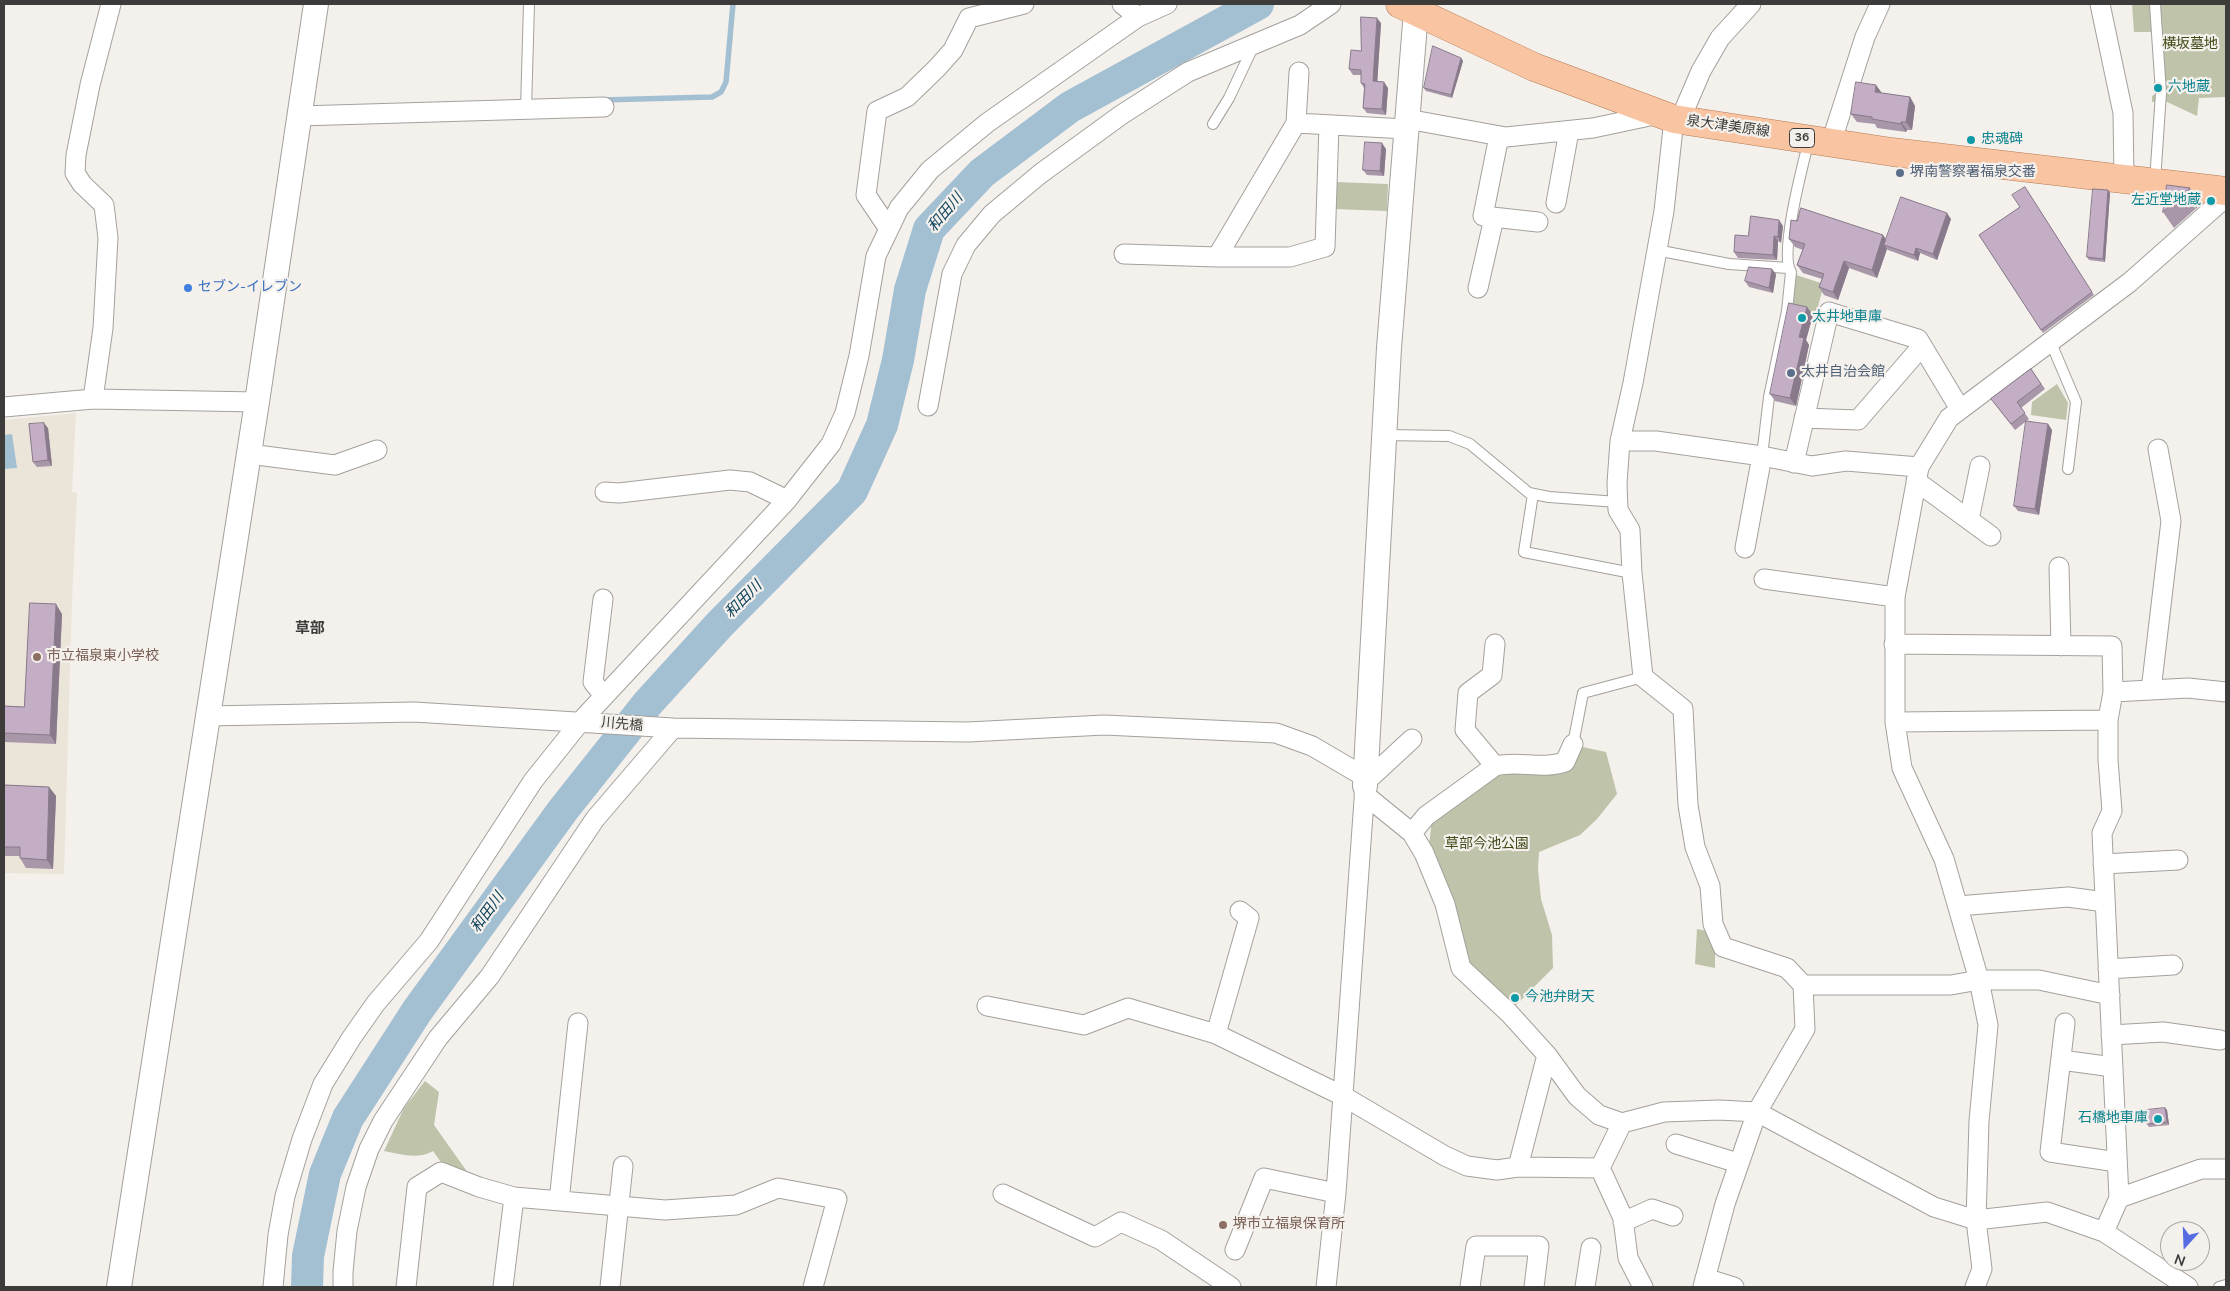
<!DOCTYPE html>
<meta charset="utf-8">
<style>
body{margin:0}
#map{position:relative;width:2230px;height:1291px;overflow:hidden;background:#f4f0ec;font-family:"Nunito Sans",sans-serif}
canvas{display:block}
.frame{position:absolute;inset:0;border:5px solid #3d3c3a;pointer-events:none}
.north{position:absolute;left:2160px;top:1221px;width:50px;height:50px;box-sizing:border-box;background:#f4f0ec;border:1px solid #aba8a5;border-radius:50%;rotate:200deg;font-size:14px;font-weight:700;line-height:20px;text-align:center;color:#3d3c3a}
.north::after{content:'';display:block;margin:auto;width:18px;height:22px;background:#586ce2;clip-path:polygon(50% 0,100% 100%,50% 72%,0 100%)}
</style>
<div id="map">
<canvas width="2230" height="1291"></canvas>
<div class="frame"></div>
<div class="north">N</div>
</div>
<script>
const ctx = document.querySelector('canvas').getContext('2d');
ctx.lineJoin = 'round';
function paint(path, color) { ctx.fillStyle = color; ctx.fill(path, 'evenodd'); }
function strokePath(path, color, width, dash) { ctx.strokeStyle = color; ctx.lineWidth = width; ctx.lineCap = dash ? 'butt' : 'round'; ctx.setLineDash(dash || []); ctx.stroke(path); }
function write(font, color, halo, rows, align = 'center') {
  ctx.font = font + ' "Nunito Sans","Noto Sans JP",sans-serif'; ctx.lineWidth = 4.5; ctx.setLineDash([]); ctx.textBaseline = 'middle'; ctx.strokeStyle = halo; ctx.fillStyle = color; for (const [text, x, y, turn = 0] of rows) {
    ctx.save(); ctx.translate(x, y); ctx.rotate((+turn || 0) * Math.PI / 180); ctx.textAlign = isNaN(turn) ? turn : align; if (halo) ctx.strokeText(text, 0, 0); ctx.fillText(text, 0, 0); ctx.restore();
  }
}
paint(new Path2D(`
 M76,413l-4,79 5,1 -5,108 -8,273 -60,-1v-453z`), '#ebe4d9');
paint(new Path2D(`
 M2132,4h94v93l-27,1 -2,18 -32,-15 -13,1v-6l6,-4 -6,-60h-18z
 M1335,182l53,2 -1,27 -53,-2z
 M1793,274l31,10 -8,30 -25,-7z
 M2057,384l11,19 -2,17 -35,-5 1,-13z
 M1578,746l28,6 11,42 -20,25 -17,16 -41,17 -1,17 3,30 11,36 1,33 -38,38 -21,-18 -24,-26 -13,-50 -28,-67 3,-25 65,-46h42z
 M1697,929l10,2 8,15v22l-20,-4z
 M425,1081l14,11 -5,33 34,48 -25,-8 -10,-14c-15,9 -33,3 -49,0l20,-43z`), '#bec3a9');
paint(new Path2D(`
 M12,434l5,34 -13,1v-34z`), '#a3bfd2');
strokePath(new Path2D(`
 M602,100l110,-3 9,-5 5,-10 7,-78`), '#a3bfd2', 5.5);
strokePath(new Path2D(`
 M307,1287l1,-31 17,-82 23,-56 69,-107 146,-201 85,-107 72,-79 132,-133 30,-66 16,-65 12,-70 19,-61 53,-56 88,-66 188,-103`), '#a3bfd2', 32);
const service = new Path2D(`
 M2155,4l6,89 -6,88
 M526,109l3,-105
 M1213,124l16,-26 25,-53
 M1656,250l73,14 59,4
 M2051,343l25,59 -8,67
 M1384,435l65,1 21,8 59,49 20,4 69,5
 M1762,456l7,-59 18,-86 4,-39c-12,-18 12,-108 18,-132
 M1533,494l-9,58 108,21
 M1573,744l10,-51 60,-16
 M2219,1287l7,-2`);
const minor = new Path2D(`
 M1122,4l16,13
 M2100,4l23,109 1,65
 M299,116l305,-9
 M1407,119l99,18 87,-9 66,-14
 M1674,119l-10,92 -31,172 -13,58 -3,42 1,27 12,20 2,43 11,104 40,32 5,96 7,42 15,39 3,38 10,23 64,21 16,17 2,44 -48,83 -32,92 -22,83
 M1680,120l21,-49 19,-33 31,-34
 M1296,123l110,6
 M1499,136l-16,80 55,6
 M1831,143l34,-106 15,-33
 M1556,203l13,-72
 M889,229l-23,-34 11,-84 30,-14 30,-29 16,-18 16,-32 55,-14
 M1124,254l93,3 79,-134 3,-51
 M1217,257h73l35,-10 4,-122
 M1478,288l16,-70
 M93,399l10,-71 5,-90 -4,-33 -22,-21 -7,-11 1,-18 14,-70 21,-81
 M928,406l24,-132 14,-29 26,-31 48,-40 81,-59 67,-43 112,-47 31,-21
 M4,407l89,-8 164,3
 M1804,418l54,2 64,-74
 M1620,441h36l106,15 50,10 34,-5 73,6
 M249,454l86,11 42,-15
 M1794,463l35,-151 89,27 42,70
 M1916,481l75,55
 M605,492l14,1 111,-13 20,2 37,18
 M1969,520l11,-54
 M1745,548l17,-92
 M2059,567l2,79
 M1764,579l131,18
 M603,599l-10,83 11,14
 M1894,644l218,2 1,46
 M2151,690l20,-169 -13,-72
 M208,716l206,-4 259,16 295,4 136,-7 172,8 36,13 53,31 7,-1 40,-37
 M1895,722l213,-2 5,-28 75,-4 38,4
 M1495,766l-30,-36 3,-37 24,-18 3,-31
 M1364,794l48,39 14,-17 69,-50c23,-6 47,4 70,-4l8,-18
 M1412,833l12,20 21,51 16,64 48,45 38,42 30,41 22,19 23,8
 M2103,864l75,-4
 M1958,906l110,-9 37,5
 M2108,969l65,-4
 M1803,985h148l28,-5h60l71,15
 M987,1006l97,19 44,-17 88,26 127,62 102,60 22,10 30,4 21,-3 82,1 22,-45 42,-11 55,-2 38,2 177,95 42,13 71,-8 57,20 84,55
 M2065,1023l-15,129 67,10
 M1216,1034l33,-116 -9,-7
 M2111,1035l52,-3 57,8
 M2061,1060l52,7
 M1676,1144l62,19
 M1518,1167l29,-112
 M1600,1168l23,50 5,40 15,29
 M1003,1194l92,43 26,-15 40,18 70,47
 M2119,1198l82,-29h25
 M559,1201l19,-178
 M1623,1222l29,-13 21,7
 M2104,1232l15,-34 -17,-365 10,-22 -4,-51v-40
 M1235,1250l29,-72 72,15
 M1705,1278l29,9
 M273,1287l5,-52 7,-39 17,-57 21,-55 29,-47 24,-34 53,-62 104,-160 48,-60 206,-221 44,-56 14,-31 14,-57 17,-100 23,-48 31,-38 57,-47 151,-106 29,-13
 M343,1287v-15l4,-41 9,-44 13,-38 14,-28 55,-83 52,-62 105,-157 78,-91
 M406,1287l11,-100 24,-15 38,15 35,10 151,13 71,-5 42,-17 59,11 -24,88
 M503,1287l11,-90
 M610,1287l13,-121
 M1326,1287l10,-94 29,-407
 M1470,1287l6,-41h63l-5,41
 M1585,1287l6,-39
 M1975,1287l7,-18 -6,-49 3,-99 9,-96 -9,-45 -35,-121 -42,-91 -7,-46v-125l24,-130 30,-49 181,-136 96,-85`);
const tertiary = new Path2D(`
 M1365,786l24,-438 27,-337
 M119,1287l138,-885 59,-398`);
const primary = new Path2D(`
 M1400,4l134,63 140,52 218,33 334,39`);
strokePath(service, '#a4a19d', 12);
strokePath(minor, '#a4a19d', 21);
strokePath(tertiary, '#a4a19d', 26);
strokePath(primary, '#b47b55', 29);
strokePath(service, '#fff', 10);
strokePath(minor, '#fff', 19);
strokePath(tertiary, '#fff', 24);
strokePath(primary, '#f8c4a1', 28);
paint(new Path2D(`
 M1381,23l-4,59 11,6 -2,27 -19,-2 -4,-5 1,-20 -3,-5v-8h-8l-4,-6 12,-18z
 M1461,58l2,3 -11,37 -26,-7 -2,-3z
 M1882,93l28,4 5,9 -3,24h-5l-1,2 -29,-4 -2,-4 -18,-2 -6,-8z
 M1386,149l-2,27 -17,-1 -4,-5z
 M2025,187l69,108 -51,38 -64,-98 41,-28z
 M2190,188l11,16 -27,24 -11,-16z
 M2108,190l2,3 -5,69 -16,-2 -2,-3z
 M1951,219l-14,41 -17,-7 -2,8 -30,-11 -1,-1 -10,29 -28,-10 -11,32 -14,-5 -5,-8 3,-8 -19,-6 -6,-8 6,-15 -8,-3 -6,-8h97z
 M1783,226l-2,17 -3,-2 -1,19 -39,-2 -4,-6z
 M1776,274l-3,19 -24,-6 -4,-6z
 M1813,315l-7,25 3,5 -13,61 -21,-5 -5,-7z
 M2031,369l14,20 -24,19 8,11 -14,11 -20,-26z
 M2048,424l4,6 -13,85 -21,-4 -4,-5z
 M48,428l4,38 -15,1 -4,-5z
 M62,614l-6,130 -52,-2v-36l20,1z
 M4,785l45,2 7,9 -3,73 -27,-1 -6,-10v-2h-16z
 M2165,1108l2,2 2,15 -20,2 -2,-3z`), '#a896a9');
paint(new Path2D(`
 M1377,18l4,5 -4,64 -4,-6z
 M1461,58l2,3 -11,37 -1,-3z
 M1384,82l4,6 -2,27 -4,-6z
 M1876,85l6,8 -7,-1z
 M1910,97l5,9 -3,24 -6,-8z
 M1901,122l6,8 -1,2 -5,-8z
 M1382,143l4,6 -2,27 -4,-5z
 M2108,190l2,3 -5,69 -2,-3z
 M1947,213l4,6 -14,41 -4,-6z
 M1779,220l4,6 -2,17 -3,-6z
 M1883,235l6,8 -5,2 3,4 -10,29 -5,-8z
 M1774,236l4,5 -1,19 -4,-5z
 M1916,248l4,5 -2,8 -4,-6z
 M1844,261l5,7 -11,32 -5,-8z
 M1772,269l4,5 -3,19 -4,-5z
 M1807,307l6,8 -7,25 3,5 -13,61 -6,-8 9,-61z
 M44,423l4,5 4,38 -4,-6z
 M2048,424l4,6 -13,85 -4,-6z
 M56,604l6,10 -6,130 -6,-9z
 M49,787l7,9 -3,73 -6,-9z
 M2165,1108l2,2 2,15 -2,-3z`), '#887a8a');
const building = new Path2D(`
 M1361,17l16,1 -4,63 11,1 -2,27 -19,-1 2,-24 -4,-1v-13l-12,-1 2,-19 10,1z
 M1433,46l28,12 -10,37 -27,-7z
 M1856,82l20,3 -1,7 35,5 -4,25h-5v2l-29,-5v-2l-21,-3z
 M1365,142l17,1 -2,28 -17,-1z
 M2167,185l23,3 -27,24z
 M2025,187l67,105 -51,38 -62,-95 41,-28 -8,-12z
 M2093,189l15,1 -5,69 -16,-2z
 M1901,197l46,16 -14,41 -17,-6 -2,7 -30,-10z
 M1801,208l82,27 -11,35 -28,-9 -11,31 -14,-5 5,-13 -27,-9 8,-21 -16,-5 2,-19 6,1z
 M1751,216l28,4 -1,17 -4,-1 -1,19 -39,-3 1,-17 13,1z
 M1749,267l23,2 -3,19 -24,-7z
 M1789,303l18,4 -8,30 5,1 -14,60 -20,-4z
 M2031,369l10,15 -24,18 8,11 -14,11 -20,-25z
 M2026,421l22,3 -13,85 -21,-3z
 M44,423l4,37 -15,2 -4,-38z
 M30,603l26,1 -6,131 -46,-2v-27l20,1z
 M4,785l45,2 -2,73 -27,-2v-11h-16z
 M2165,1108l2,14 -20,2 -1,-14z`);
paint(building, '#c3aec5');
strokePath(building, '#887a8a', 1);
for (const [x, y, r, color] of [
 [2158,88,5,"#0f9aa8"],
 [1971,140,5,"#0f9aa8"],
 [1900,173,5,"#5c6f8a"],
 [2211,201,5,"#0f9aa8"],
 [188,288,5,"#3f7fe0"],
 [1802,318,5,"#0f9aa8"],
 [1791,373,5,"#5c6f8a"],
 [37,657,5,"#8d6e63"],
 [1515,998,5,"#0f9aa8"],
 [2158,1119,5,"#0f9aa8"],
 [1223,1225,5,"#8d6e63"]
]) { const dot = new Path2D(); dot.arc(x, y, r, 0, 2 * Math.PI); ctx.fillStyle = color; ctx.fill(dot); strokePath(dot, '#f4f0ec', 2); }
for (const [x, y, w] of [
 [1802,138,25]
]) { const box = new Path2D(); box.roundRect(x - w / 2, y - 9.5, w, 19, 4); ctx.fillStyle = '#f4f0ec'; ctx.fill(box); strokePath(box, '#3d3c3a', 1); }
write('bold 12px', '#3d3c3a', null, [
 ["36",1802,138]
]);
write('14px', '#434918', '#f4f0ec', [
 ["横坂墓地",2190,45],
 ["草部今池公園",1487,845]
]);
write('14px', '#0d838f', '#f4f0ec', [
 ["六地蔵",2168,88],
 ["忠魂碑",1981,140],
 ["左近堂地蔵",2201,201,"right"],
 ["太井地車庫",1812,318],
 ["今池弁財天",1525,998],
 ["石橋地車庫",2148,1119,"right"]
], 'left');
write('14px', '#3d3c3a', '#f4f0ec', [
 ["泉大津美原線",1728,127,8],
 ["川先橋",622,725,5]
]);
write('14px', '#4e5e75', '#f4f0ec', [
 ["堺南警察署福泉交番",1910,173],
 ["太井自治会館",1801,373]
], 'left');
write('14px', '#366cbe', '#f4f0ec', [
 ["セブン-イレブン",198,288]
], 'left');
write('14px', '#785e54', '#f4f0ec', [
 ["市立福泉東小学校",47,657],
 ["堺市立福泉保育所",1233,1225]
], 'left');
write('italic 15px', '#083f5a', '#f4f0ec', [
 ["和田川",946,213,-50],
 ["和田川",744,600,-45],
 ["和田川",488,913,-54]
]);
write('bold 15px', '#3d3c3a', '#f4f0ec', [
 ["草部",310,629]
]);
</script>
